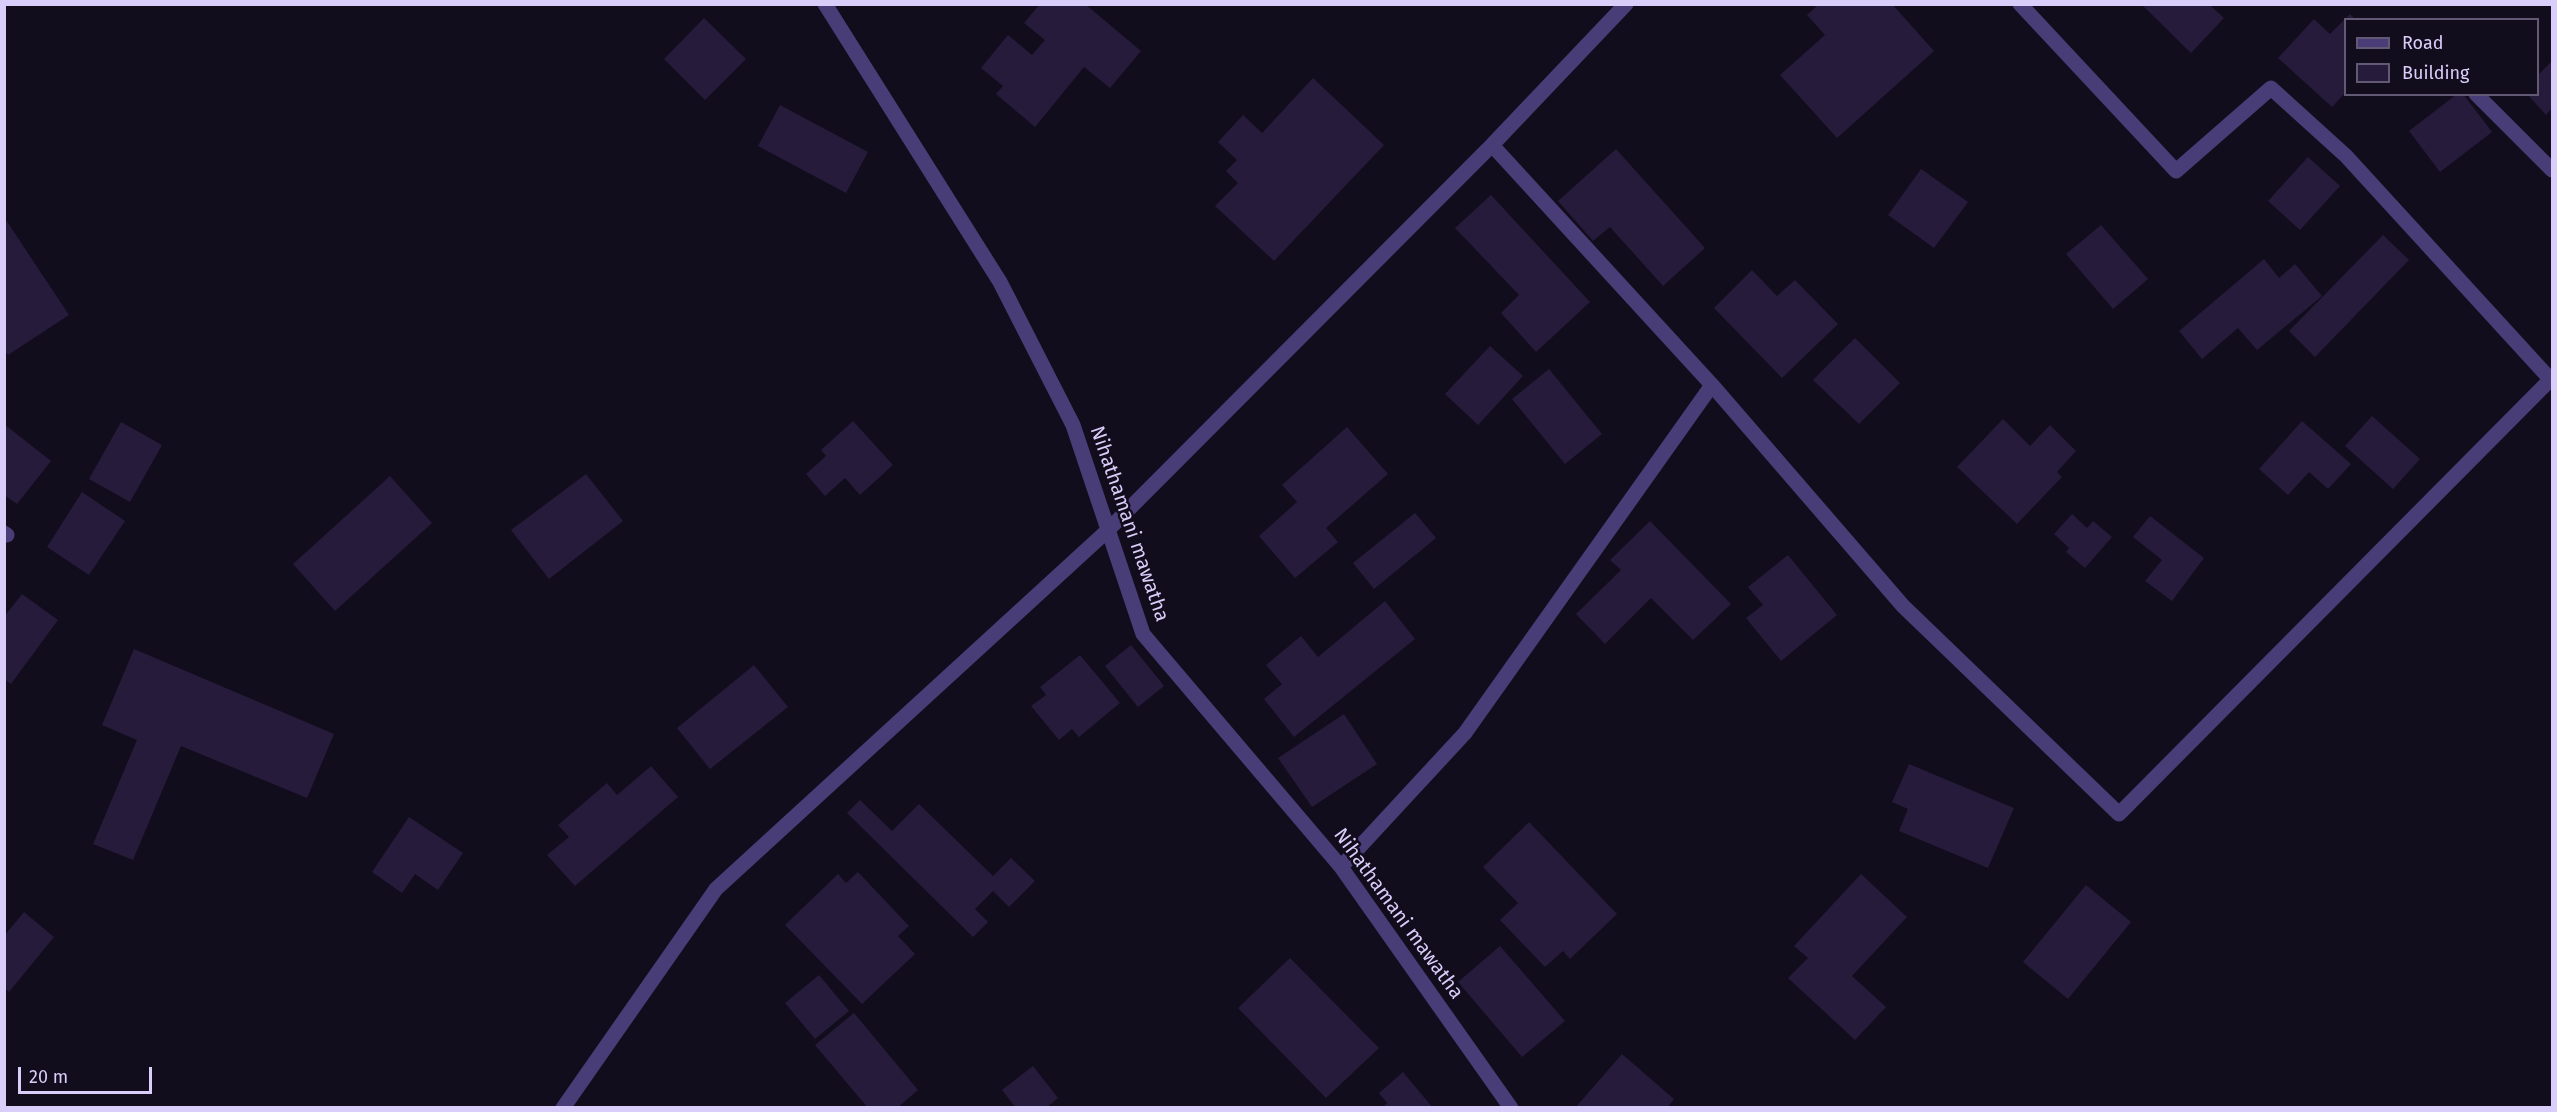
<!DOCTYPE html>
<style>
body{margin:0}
#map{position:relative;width:2557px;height:1112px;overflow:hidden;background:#120d1c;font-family:"Fira Sans",sans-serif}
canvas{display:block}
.frame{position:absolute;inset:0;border:6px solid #d9cdfa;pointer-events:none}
.legend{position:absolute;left:2344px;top:18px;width:195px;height:78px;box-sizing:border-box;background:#120d1c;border:2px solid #625a75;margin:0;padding:8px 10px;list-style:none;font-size:18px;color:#d9cdfa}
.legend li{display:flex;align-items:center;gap:12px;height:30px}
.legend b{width:30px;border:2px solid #625a75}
.scale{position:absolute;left:18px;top:1067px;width:134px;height:27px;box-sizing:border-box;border:3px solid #d9cdfa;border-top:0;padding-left:8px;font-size:18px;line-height:21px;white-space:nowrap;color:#d9cdfa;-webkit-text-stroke:4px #120d1c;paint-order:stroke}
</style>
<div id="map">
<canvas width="2557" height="1112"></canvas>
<div class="frame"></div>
<ul class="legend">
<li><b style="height:8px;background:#483d76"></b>Road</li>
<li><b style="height:16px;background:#261b3b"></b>Building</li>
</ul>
<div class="scale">20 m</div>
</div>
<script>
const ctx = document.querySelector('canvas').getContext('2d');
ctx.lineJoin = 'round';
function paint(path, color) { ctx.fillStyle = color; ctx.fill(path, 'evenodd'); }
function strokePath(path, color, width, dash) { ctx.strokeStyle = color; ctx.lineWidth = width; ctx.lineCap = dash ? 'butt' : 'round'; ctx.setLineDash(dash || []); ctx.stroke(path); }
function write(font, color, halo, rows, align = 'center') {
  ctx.font = font + ' "Fira Sans",sans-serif'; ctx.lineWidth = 5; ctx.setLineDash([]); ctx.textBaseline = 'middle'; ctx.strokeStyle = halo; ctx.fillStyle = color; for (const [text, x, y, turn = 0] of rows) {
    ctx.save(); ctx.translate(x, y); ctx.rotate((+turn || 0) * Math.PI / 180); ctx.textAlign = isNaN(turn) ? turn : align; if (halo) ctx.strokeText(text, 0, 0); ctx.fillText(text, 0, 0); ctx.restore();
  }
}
paint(new Path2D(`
 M1040,4h45l56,47 -31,37 -26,-21 -49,60 -39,-33 7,-8 -22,-18 27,-33 24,20 13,-15 -21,-17z
 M1819,4h73l42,47 -97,87 -57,-63 45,-40 -18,-20z
 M2141,4h68l15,14 -33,35z
 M2350,14l6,6h-10v72l-14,15 -54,-49 36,-39 16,15z
 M704,18l42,41 -41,41 -41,-41z
 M2552,61v47l-6,7 -19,-21h11v-19z
 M1313,78l71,67 -110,116 -59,-55 23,-23 -12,-12 11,-11 -19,-18 25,-27 19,18z
 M2457,94h6l29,38 -52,40 -31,-41z
 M780,105l88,47 -22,41 -88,-47z
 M1616,149l89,99 -42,38 -53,-59 -17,14 -35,-40z
 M2308,157l32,29 -40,44 -32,-29z
 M1921,169l47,33 -34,46 -46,-33z
 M1491,195l99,107 -54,50 -35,-39 18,-18 -64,-67z
 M4,217l65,98 -61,40 -4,-5z
 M2101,225l47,54 -35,30 -47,-55z
 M2383,235l26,25 -94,97 -26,-26z
 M2264,259l15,19 16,-14 27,32 -65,54 -19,-22 -36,31 -23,-28z
 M1752,270l25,26 18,-16 43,44 -56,54 -68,-70z
 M1855,338l45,45 -41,41 -46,-44z
 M1490,346l33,30 -45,49 -33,-31z
 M1549,369l53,65 -37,30 -53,-65z
 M2372,416l48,43 -27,30 -48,-43z
 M2003,419l27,27 20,-21 26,26 -19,21 5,5 -45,47 -60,-57z
 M853,421l40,44 -33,30 -15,-17 -20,18 -19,-22 20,-18 -5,-6z
 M2302,421l49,43 -23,25 -19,-17 -21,23 -29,-26z
 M121,422l41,23 -32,57 -41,-23z
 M4,424l47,37 -34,43 -13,-9z
 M1347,427l41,47 -62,54 12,14 -43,36 -36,-42 38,-34 -15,-17z
 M586,474l37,47 -74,58 -38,-49z
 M390,476l42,47 -97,88 -42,-47z
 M82,492l43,29 -36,54 -42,-28z
 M1415,513l21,25 -62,51 -21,-26z
 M2072,514l15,14 6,-7 19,16 -27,31 -19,-16 3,-4 -15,-14z
 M2150,516l54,42 -32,43 -27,-20 17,-21 -29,-23z
 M1650,521l81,83 -38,36 -42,-42 -46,46 -29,-30 45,-44 -11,-10z
 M1788,555l49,60 -56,46 -35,-43 17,-13 -15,-18z
 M22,594l36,26 -47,64 -7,-5v-62z
 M1385,601l30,38 -121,98 -30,-38 18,-15 -16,-19 35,-29 17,21z
 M1131,645l33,41 -26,21 -33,-41z
 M134,649l200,85 -27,64 -126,-52 -48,114 -40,-16 44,-104 -35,-15z
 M1080,655l40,48 -41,34 -7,-8 -13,11 -28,-34 15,-11 -6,-8z
 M754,665l34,42 -78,62 -33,-41z
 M1344,714l33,50 -65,43 -34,-49z
 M1909,764l105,44 -26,60 -89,-37 9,-22 -16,-7z
 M651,766l27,31 -103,89 -28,-31 22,-18 -11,-12 49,-42 10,12z
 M860,800l32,31 27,-27 74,72 18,-18 24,23 -26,26 -16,-16 -18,18 13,13 -15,15 -126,-124z
 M409,817l54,36 -25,37 -23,-16 -13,19 -30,-21z
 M1529,822l88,92 -47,45 -7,-8 -18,16 -45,-47 18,-17 -35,-36z
 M858,872l51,54 -11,10 17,18 -53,50 -77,-79 53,-51 8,9z
 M1861,874l46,43 -55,59 34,31 -31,33 -67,-62 20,-20 -14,-12z
 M2086,885l45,37 -63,77 -45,-37z
 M24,912l30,25 -45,55 -5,-4v-52z
 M1500,946l65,75 -43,36 -64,-75z
 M1290,958l89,90 -53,50 -88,-90z
 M819,975l30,36 -34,28 -30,-36z
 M854,1013l64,77 -21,18h-29l-53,-63z
 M1622,1054l52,45 -7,9h-92z
 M1033,1066l25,32 -12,10h-30l-14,-18z
 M1403,1072l30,36h-51l5,-5 -8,-10z`), '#261b3b');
strokePath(new Path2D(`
 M825,4l175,278 73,143 70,209 198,233 170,241
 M2020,4l156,167 95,-83 75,68 205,224
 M2476,94l76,76
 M1492,145l220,240 191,221 216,208 433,-436
 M4,533l3,2
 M1341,867l124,-134 247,-348
 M563,1108l153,-219 391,-358 385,-386 134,-141`), '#483d76', 15);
write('20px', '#d9cdfa', '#120d1c', [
 ["Nihathamani mawatha",1129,524,71],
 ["Nihathamani mawatha",1398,914,54]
]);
</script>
